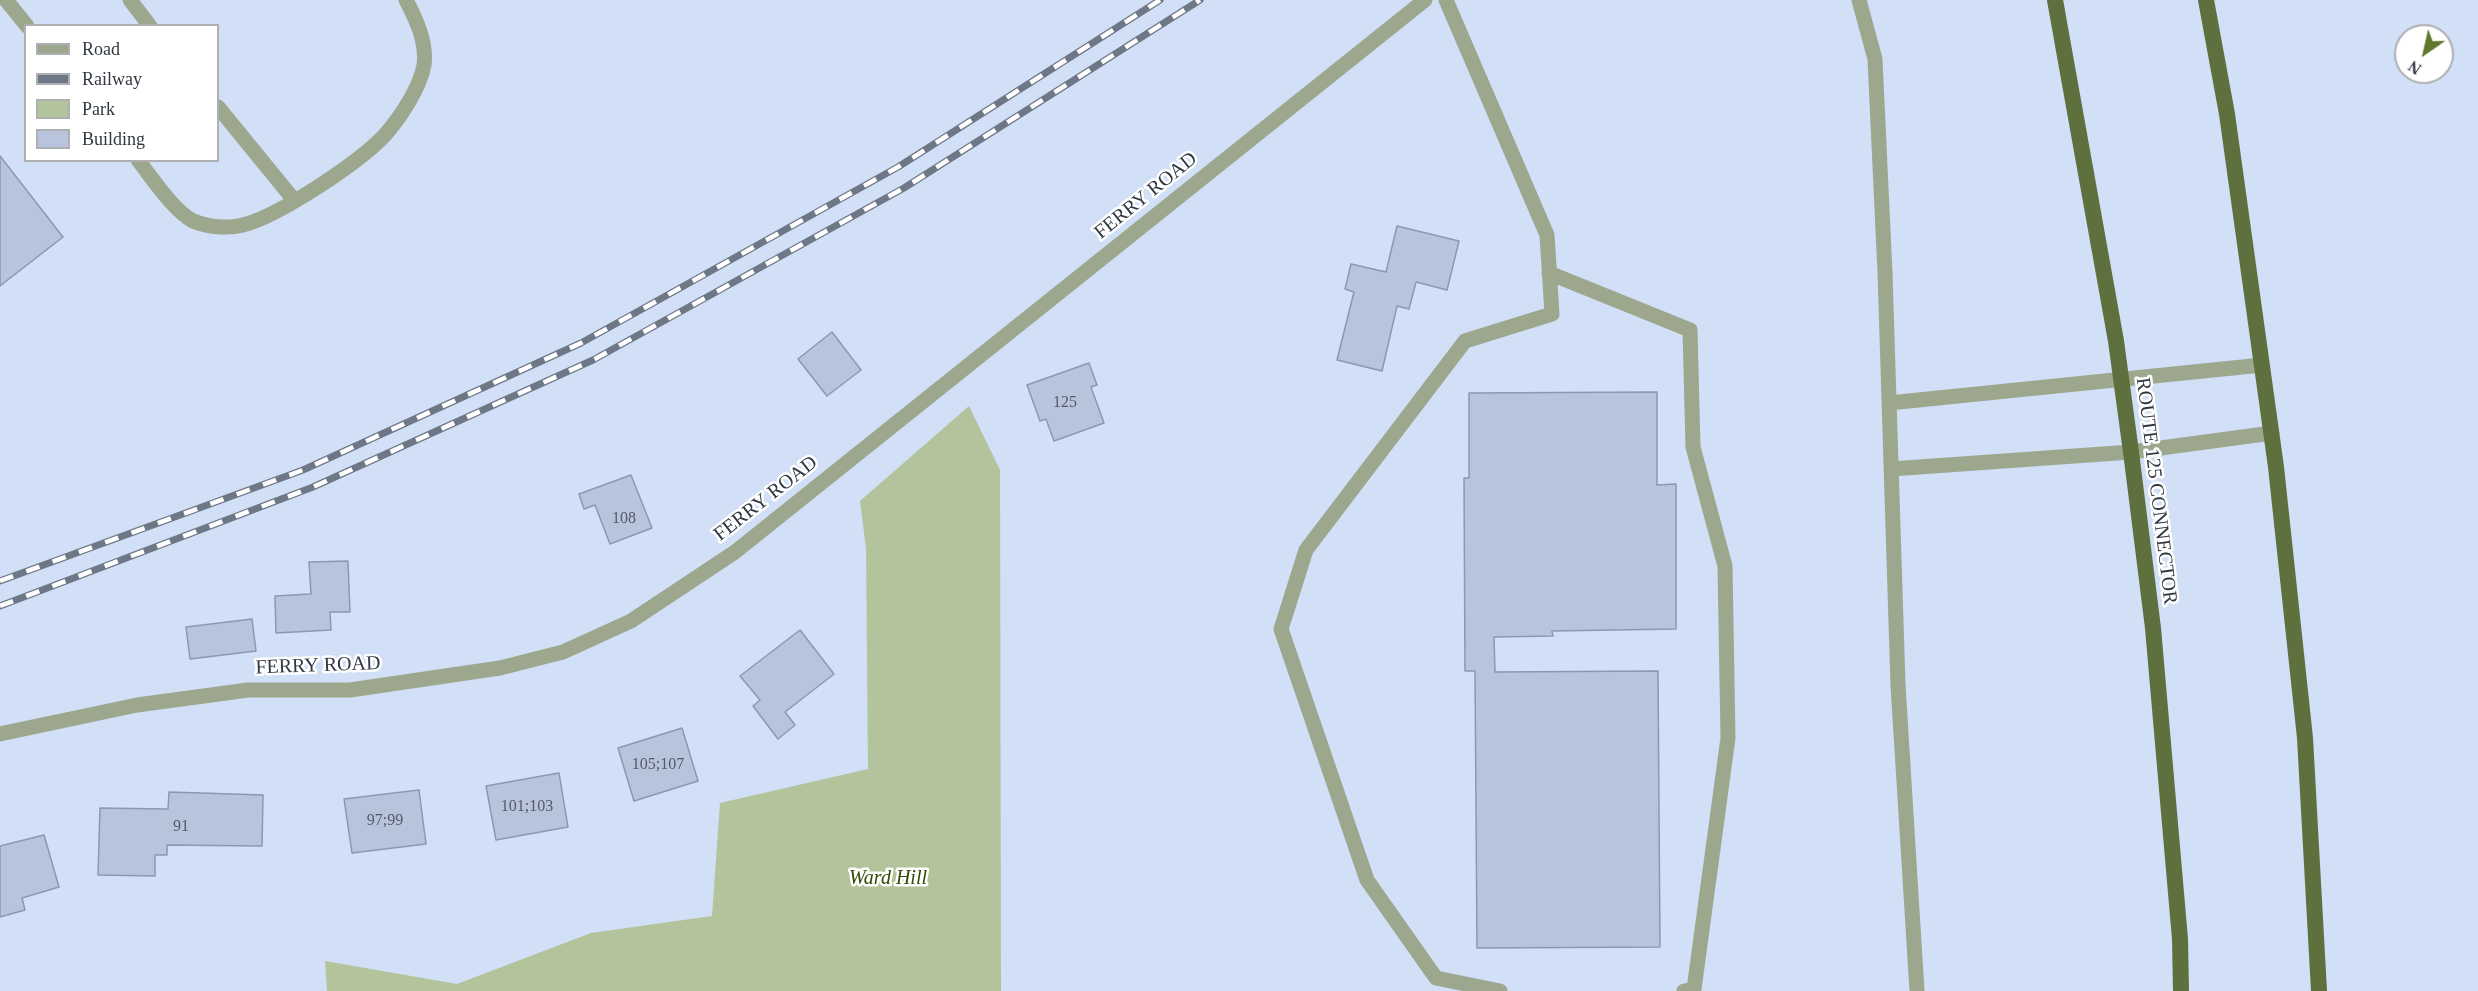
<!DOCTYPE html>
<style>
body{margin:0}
#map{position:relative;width:2478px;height:991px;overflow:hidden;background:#d1dff7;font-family:Georgia,serif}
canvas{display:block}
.legend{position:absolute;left:24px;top:24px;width:195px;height:138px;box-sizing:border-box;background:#fff;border:2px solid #adafb3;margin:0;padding:8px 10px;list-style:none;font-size:18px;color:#323841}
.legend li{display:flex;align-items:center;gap:12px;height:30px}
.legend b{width:30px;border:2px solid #adafb3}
.north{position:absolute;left:2394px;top:24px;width:60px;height:60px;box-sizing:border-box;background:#fff;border:2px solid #adafb3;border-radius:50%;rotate:214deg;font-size:16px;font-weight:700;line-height:24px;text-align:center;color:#323841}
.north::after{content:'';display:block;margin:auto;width:21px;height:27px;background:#60792c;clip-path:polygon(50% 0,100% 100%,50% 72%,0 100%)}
</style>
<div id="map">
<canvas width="2478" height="991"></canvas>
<ul class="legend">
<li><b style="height:8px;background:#9da78e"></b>Road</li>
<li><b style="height:8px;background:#6e7785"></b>Railway</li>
<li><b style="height:16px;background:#b3c39c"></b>Park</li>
<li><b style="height:16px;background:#b7c4dc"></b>Building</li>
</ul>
<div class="north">N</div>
</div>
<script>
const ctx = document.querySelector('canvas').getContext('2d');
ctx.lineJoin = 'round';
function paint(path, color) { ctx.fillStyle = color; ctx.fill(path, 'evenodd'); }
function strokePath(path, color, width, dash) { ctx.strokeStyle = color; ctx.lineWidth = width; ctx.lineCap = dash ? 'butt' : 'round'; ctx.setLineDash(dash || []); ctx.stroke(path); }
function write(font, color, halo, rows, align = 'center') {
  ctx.font = font + ' Georgia,serif'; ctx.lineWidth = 5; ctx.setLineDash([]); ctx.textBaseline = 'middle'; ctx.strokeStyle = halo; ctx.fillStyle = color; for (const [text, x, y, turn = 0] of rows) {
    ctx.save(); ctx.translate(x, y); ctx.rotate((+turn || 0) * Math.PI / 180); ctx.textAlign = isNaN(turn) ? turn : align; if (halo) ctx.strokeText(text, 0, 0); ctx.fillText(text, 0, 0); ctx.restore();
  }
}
paint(new Path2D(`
 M969,406l31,64 1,521h-674l-2,-30 132,23 134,-51 121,-17 8,-113 148,-34 -2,-221 -6,-47z`), '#b3c39c');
const building = new Path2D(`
 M0,156l63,81 -63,49z
 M1397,226l62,15 -12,49 -31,-8 -7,27 -12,-3 -15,65 -45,-11 17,-68 -9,-3 6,-25 35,8z
 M832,332l29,38 -34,26 -29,-37z
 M1089,363l8,22 -6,2 13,36 -50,18 -8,-22 -6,2 -13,-36z
 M1657,392v93l19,-1v145l-124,2 1,5 -59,1 1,35 163,-1 2,276 -183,1 -2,-277h-10l-1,-193h5v-85z
 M631,475l21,53 -42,16 -15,-39 -11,4 -5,-15z
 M348,561l2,51h-20l1,18 -55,3 -1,-37 36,-2 -2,-32z
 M252,619l4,32 -66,8 -4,-32z
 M800,630l34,44 -49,38 10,13 -17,14 -25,-33 7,-6 -20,-24z
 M682,728l16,53 -64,20 -16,-53z
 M559,773l9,54 -72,13 -10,-54z
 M419,790l7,54 -74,9 -8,-54z
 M169,792l94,3 -1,51 -95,-1v10h-12v21l-57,-1 2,-67 68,1z
 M44,835l15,52 -37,11 3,12 -25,7v-71z`);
paint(building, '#b7c4dc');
strokePath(building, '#8b98af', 1.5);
strokePath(new Path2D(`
 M6,0l21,26
 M130,0l20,26
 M1446,0l101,235 5,79 -87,27 -159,209 -25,79 86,251 69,98 64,13
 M1859,0l16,59 10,214 13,412 19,306
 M218,107l76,93
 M138,160c14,18 36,51 55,61 14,6 35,8 50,4 36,-9 115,-62 141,-89 16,-18 36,-48 40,-71 3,-23 -8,-46 -18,-65
 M1549,273l141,57 3,117 32,119 3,172 -34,251 -10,2
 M1889,403l373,-38
 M1891,469l240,-17 141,-19`), '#9da78e', 15);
strokePath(new Path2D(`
 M0,734l137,-29 111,-15h102l150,-22 63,-16 68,-31 104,-69 690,-552`), '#9da78e', 15);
strokePath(new Path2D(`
 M2055,0l61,341 15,111 22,176 27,311 1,52
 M2206,0l21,114 49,353 29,271 14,253`), '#5e703e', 16);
const rail = new Path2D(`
 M0,581l303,-111 278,-127 317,-176 262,-167
 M0,606l313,-119 280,-127 311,-172 296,-188`);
strokePath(rail, '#6e7785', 7);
strokePath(rail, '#fff', 4.5, [14]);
write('16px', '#535b68', null, [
 ["125",1065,403],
 ["108",624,519],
 ["105;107",658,765],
 ["101;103",527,807],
 ["97;99",385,821],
 ["91",181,827]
]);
write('20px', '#323841', '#fff', [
 ["FERRY ROAD",1146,196,-39],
 ["ROUTE 125 CONNECTOR",2156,491,83],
 ["FERRY ROAD",766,499,-38],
 ["FERRY ROAD",318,666,-2]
]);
write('italic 20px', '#344704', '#fff', [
 ["Ward Hill",888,879]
]);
</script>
